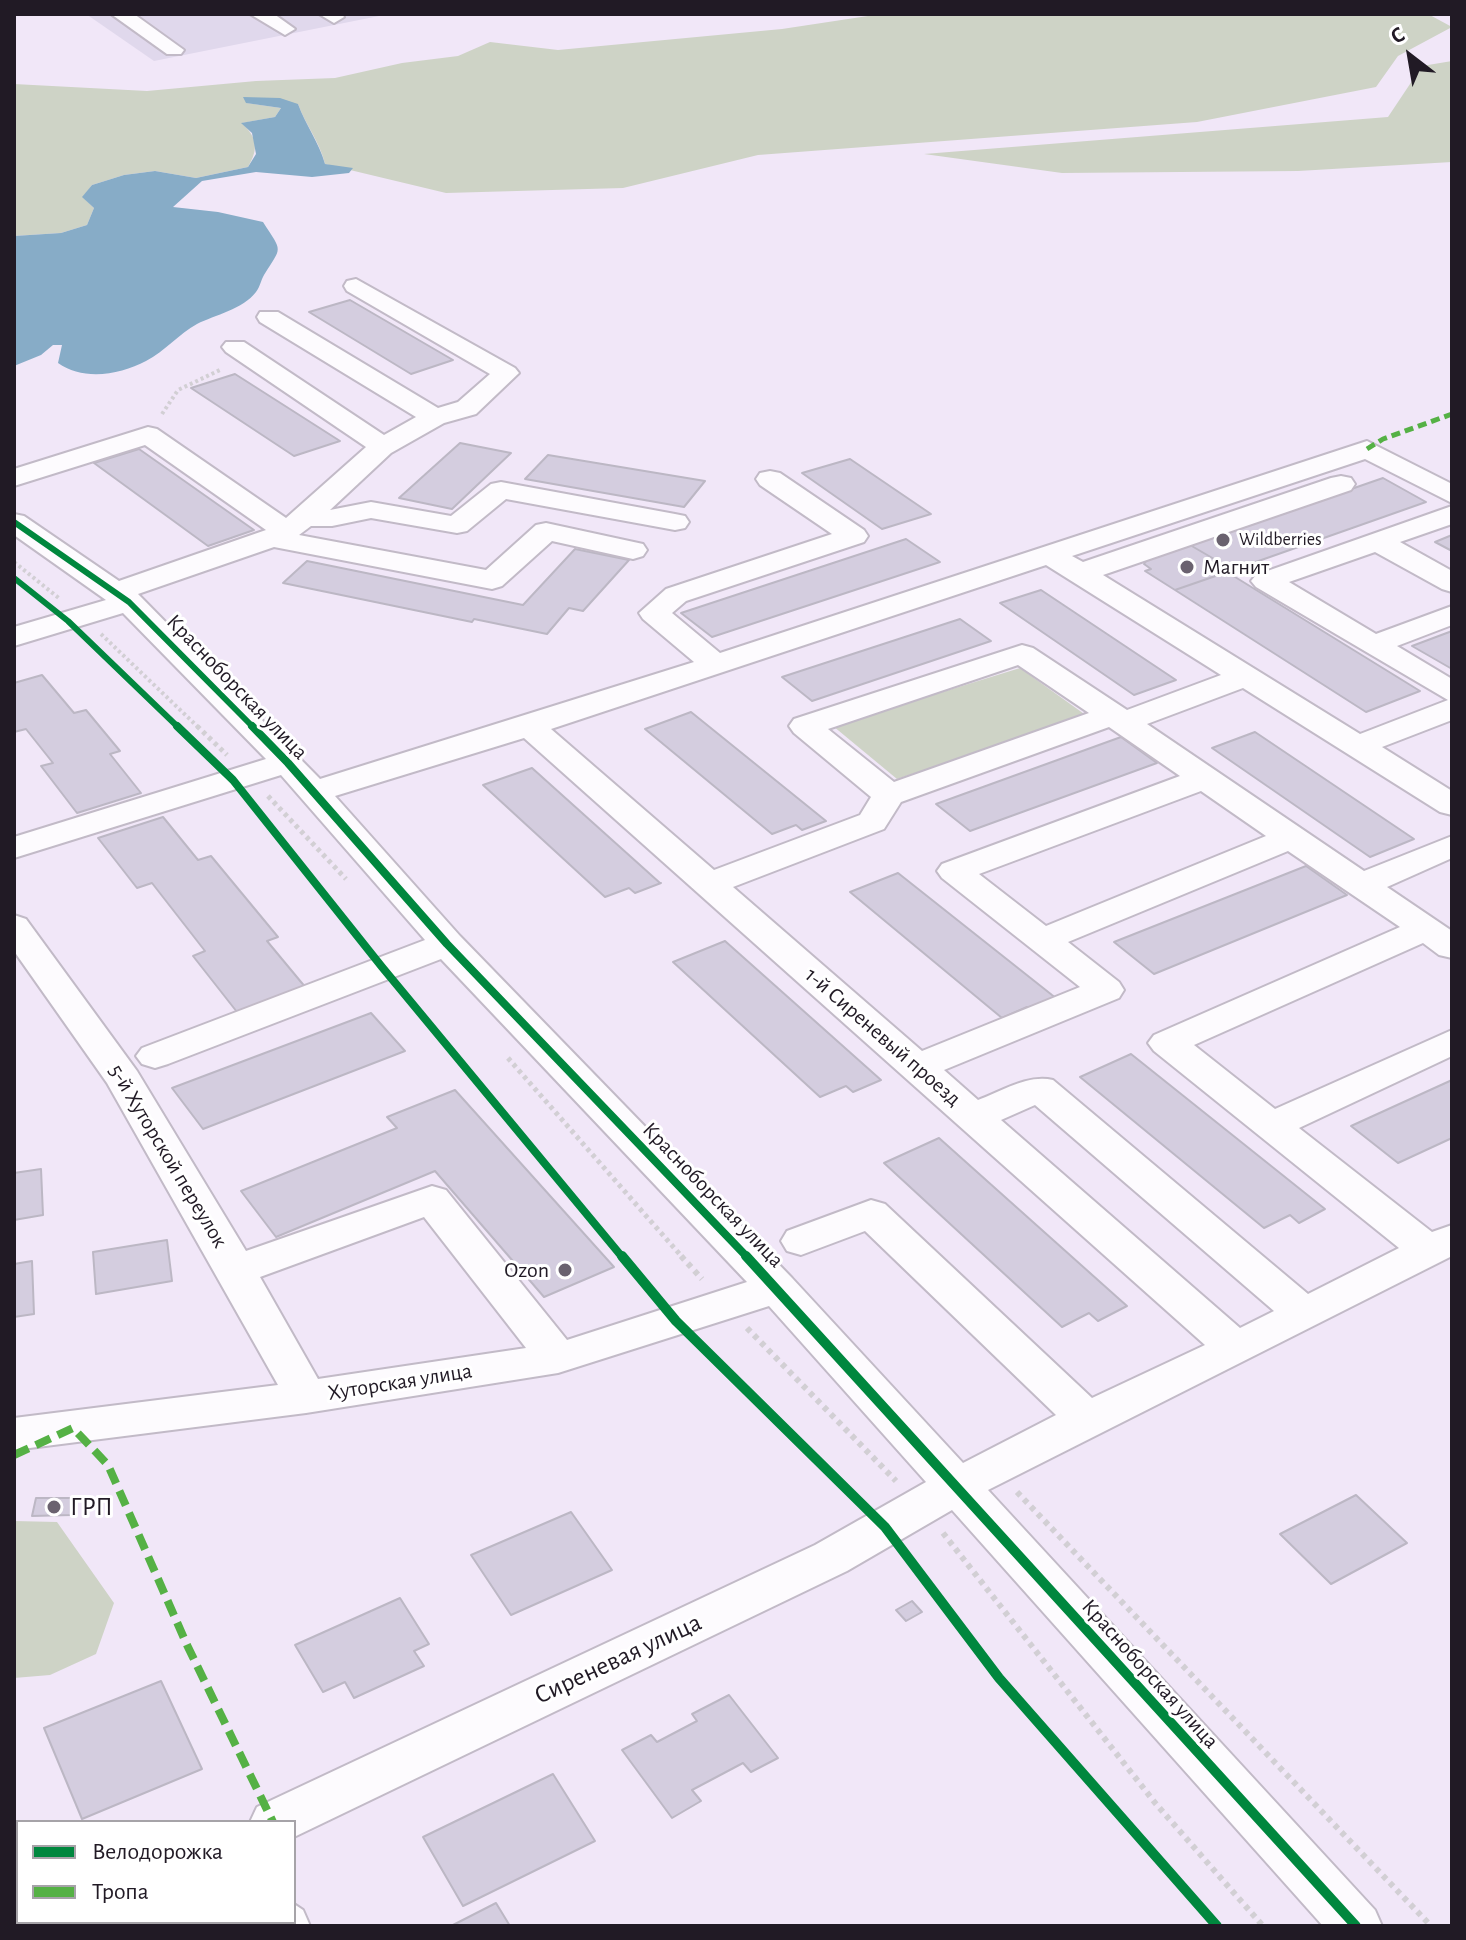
<!DOCTYPE html>
<meta charset="utf-8">
<style>
body{margin:0}
#map{position:relative;width:1466px;height:1940px;overflow:hidden;background:#f1e7f8;font-family:"Alegreya Sans",sans-serif}
canvas{display:block}
.frame{position:absolute;inset:0;border:16px solid #211a25;pointer-events:none}
.legend{position:absolute;left:16px;top:1820px;width:280px;height:104px;box-sizing:border-box;background:#fff;border:2px solid #a6a3a8;margin:0;padding:10px 14px;list-style:none;font-size:24px;color:#211a25}
.legend li{display:flex;align-items:center;gap:16px;height:40px}
.legend b{width:40px;border:2px solid #a6a3a8}
.north{position:absolute;left:1370px;top:16px;width:80px;height:80px;-webkit-text-stroke:6px #fff;paint-order:stroke;rotate:329deg;font-size:22px;font-weight:700;line-height:32px;text-align:center;color:#211a25}
.north::after{content:'';display:block;margin:auto;width:28px;height:36px;background:#211a25;clip-path:polygon(50% 0,100% 100%,50% 72%,0 100%)}
</style>
<div id="map">
<canvas width="1466" height="1940"></canvas>
<div class="frame"></div>
<ul class="legend">
<li><b style="height:10px;background:#00873e"></b>Велодорожка</li>
<li><b style="height:10px;background:#55b145"></b>Тропа</li>
</ul>
<div class="north">С</div>
</div>
<script>
const ctx = document.querySelector('canvas').getContext('2d');
ctx.lineJoin = 'round';
function paint(path, color) { ctx.fillStyle = color; ctx.fill(path, 'evenodd'); }
function strokePath(path, color, width, dash) { ctx.strokeStyle = color; ctx.lineWidth = width; ctx.lineCap = dash ? 'butt' : 'round'; ctx.setLineDash(dash || []); ctx.stroke(path); }
function write(font, color, halo, rows, align = 'center') {
  ctx.font = font + ' "Alegreya Sans",sans-serif'; ctx.lineWidth = 6; ctx.setLineDash([]); ctx.textBaseline = 'middle'; ctx.strokeStyle = halo; ctx.fillStyle = color; for (const [text, x, y, turn = 0] of rows) {
    ctx.save(); ctx.translate(x, y); ctx.rotate((+turn || 0) * Math.PI / 180); ctx.textAlign = isNaN(turn) ? turn : align; if (halo) ctx.strokeText(text, 0, 0); ctx.fillText(text, 0, 0); ctx.restore();
  }
}
paint(new Path2D(`
 M86,14h303l-235,47z`), '#e0d8ec');
paint(new Path2D(`
 M881,14h547l24,13 -54,29 -22,31 -179,35 -439,33 -135,33 -177,5 -121,-29c-5,-22 -19,-38 -27,-60l-51,-1 34,5 -6,9 -33,6c15,15 17,25 6,44l-52,11 -41,-7 -31,4 -32,10 -9,12 11,11 -7,17 -26,8 -47,3v-152l133,7 109,-10 79,-3 67,-15 56,-7 32,-14 68,8 224,-21z
 M1452,61v101l-154,9 -236,2 -138,-19 464,-37 34,-51z
 M1020,668l67,48 -190,63 -64,-53z
 M14,1521l43,1 57,81 -18,51 -46,21 -36,3z`), '#ced3c6');
paint(new Path2D(`
 M243,97l37,1 18,6c8,22 21,38 27,60l28,4 -4,5 -37,4 -56,-5 -54,9 -29,26 45,5 45,10c20,31 19,24 1,53 -3,5 -4,12 -8,17 -13,17 -41,23 -59,32 -18,10 -32,27 -51,37 -26,14 -63,20 -88,2l4,-18h-9l-12,10 -27,11v-130l47,-3 26,-8 7,-17 -12,-11 10,-12 32,-10 31,-4 41,7 52,-11 8,-13 -4,-21 -11,-10 34,-6 6,-9 -35,-5z`), '#87acc7');
const building = new Path2D(`
 M350,300l103,60 -42,14 -102,-62z
 M235,374l105,67 -46,15 -103,-68z
 M460,443l51,10 -59,56 -53,-11z
 M139,449l115,81 -46,16 -114,-83z
 M548,455l157,26 -21,26 -159,-28z
 M850,459l81,55 -49,15 -80,-56z
 M1383,478l43,24 -193,68 -43,-25z
 M1452,535v16l-17,-9z
 M906,539l34,23 -228,75 -31,-24z
 M1190,545l43,25 -58,20 -30,-19 6,-2 -7,-5 4,-6z
 M575,549l54,11 -46,51 -14,-3 -22,26 -73,-15 -2,3 -189,-39 24,-22 216,44z
 M1227,572l193,119 -54,21 -191,-122z
 M1041,590l135,90 -42,15 -134,-92z
 M960,619l31,22 -179,60 -30,-24z
 M1452,631v38l-40,-23z
 M42,675l32,38 12,-3 34,41 -10,3 31,39 -64,20 -36,-47 12,-3 -27,-34 -12,3v-49z
 M691,712l135,109 -24,9 -6,-5 -24,9 -127,-105z
 M1255,732l159,107 -44,18 -158,-109z
 M1121,737l36,26 -187,68 -34,-27z
 M532,768l128,115h1l-26,10 -6,-5 -24,9 -122,-112z
 M163,817l35,43 13,-4 67,81 -11,4 39,47 -69,24 -44,-56 12,-5 -53,-68 -15,5 -39,-50z
 M1306,866l41,29 -193,79 -40,-32z
 M898,873l154,122 8,6 -26,12 -7,-6 -25,11 -152,-126z
 M725,941l156,139 -28,12 -7,-6 -26,11 -147,-135z
 M371,1013l34,38 -202,78 -31,-41z
 M1131,1054l194,155 -26,14 -9,-8 -26,13 -184,-151z
 M1452,1080v58l-54,25 -47,-37z
 M455,1090l159,177 -70,30 -109,-126 -159,66 -35,-46 156,-63 -10,-11z
 M939,1138l179,160 9,8 -29,15 -9,-8 -27,14 -178,-164z
 M41,1169l2,46 -29,5v-47z
 M167,1240l5,41 -76,13 -3,-42z
 M32,1261l2,53 -20,3v-53z
 M1356,1495l51,48 -76,41 -51,-50z
 M36,1498h39l-4,17 -39,1z
 M571,1512l41,58 -101,45 -40,-60z
 M400,1598l29,46 -15,7 10,15 -70,32 -9,-16 -22,10 -28,-47z
 M912,1601l10,11 -16,9 -10,-11z
 M161,1681l41,88 -120,50 -38,-91z
 M729,1695l49,63 -27,14 -8,-9 -51,27 9,11 -29,17 -50,-68 29,-15 6,7 40,-21 -5,-7z
 M553,1774l42,67 -132,65 -40,-69z
 M496,1903l14,23h-59z`);
paint(building, '#d4cddf');
strokePath(building, '#bcb7c4', 2);
const minor = new Path2D(`
 M111,14h23l50,36 -3,4h-14z
 M250,14h24l21,15 -10,6z
 M319,14h23l2,3 -10,6z
 M356,279l159,89 4,5 -43,41 -32,9 -53,30 -61,57 41,-8 80,14 40,-32 10,-2 174,32 10,2 4,6 -4,6 -10,2 -169,-31 -39,32 -10,2 -86,-15 -39,8h-21l-12,9 187,35 50,-45 10,-2 97,21 4,6 -4,6 -10,3 -81,-18 -50,45 -10,3 -218,-42 -136,47 182,185 374,-117 -51,-43 -4,-6 27,-24 166,-55 -72,-49 -4,-6 4,-6 10,-2 10,2 84,57 4,6 -4,6 -178,59 -14,12 48,40 647,-212 85,43v19l-87,-44 -293,97 11,6 248,-84 10,-2 10,2 4,6 -4,6 -248,85 257,159 88,-34 -192,-113 -5,-6 5,-6 196,-69v18l-52,18 52,29v21l-10,-3 -67,-37 -86,30 87,52 76,-28v19l-55,21 55,33v41l-70,27 70,44v24l-12,-3 -197,-124 -96,36 217,147 88,-35v22l-65,29 65,44v27l-13,-3 -16,-12 -229,102 81,64 177,-79v26l-153,72 133,104 20,-7v31l-464,234 387,420 7,16h-59l-371,-416 -105,61 -553,266v-15h-44l7,-15 558,-262 111,-63 -157,-176 -211,67 -252,40 -292,37v-32l264,-33 -171,-302 -93,-132v-36l12,4 111,152 109,180 186,-65 14,4 121,150 180,-58 -306,-323 -273,105 -13,4 -13,-4 -6,-8 6,-8 283,-108 -144,-165 -267,83v-21l252,-78 -143,-146 -109,33v-19l92,-27 -92,-65v-21l10,2 95,65 147,-51 -121,-85 -131,41v-17l134,-42 9,2 129,89 80,-71 -140,-95 -4,-5 4,-5h18l140,93 32,-18 -156,-95 -3,-5 3,-5h18l160,96 20,-6 32,-28 -143,-83 -3,-5 3,-5zM1046,565l175,110 -94,35 -94,-62 -11,-3 -228,74 -5,7 5,7 77,64 -11,18 -146,55 -163,-141zM1018,665l71,48 -195,69 -66,-53zM1109,727l71,49 -238,88 -5,7 5,7 138,109 -158,64 -189,-164 151,-58 17,-27zM524,738l681,607 -113,53 -207,-194 -14,-4 -84,31 -6,10 6,10 14,4 64,-24 191,184 -93,48 -171,-185 -332,-342 -125,-140zM1201,791l65,45 -220,90 -67,-52zM1288,851l112,76 -246,108 -6,8 6,8 245,197 -91,46 -255,-214c-25,-6 -51,11 -75,20l-34,-30 175,-72 5,-8 -5,-8 -51,-40zM1035,1105l239,206 -34,17 -239,-208zM424,1217l102,131 -208,31 -58,-102z
 M294,1904l9,6 7,16h-53l-2,-4h39z
 M18,1907v15h47l-2,4h-49v-18z`);
strokePath(minor, '#c2bac7', 4);
strokePath(new Path2D(`
 M162,414l16,-24 44,-21
 M14,562l46,37
 M101,634l98,94`), '#d2cfd4', 4, [3, 3]);
strokePath(new Path2D(`
 M197,726l30,29
 M268,796l78,83
 M508,1058l175,200`), '#d2cfd4', 5, [4, 4]);
strokePath(new Path2D(`
 M681,1256l21,23
 M747,1328l149,153
 M1017,1492l414,434
 M943,1533l213,271 107,122`), '#d2cfd4', 6, [5, 5]);
paint(minor, '#fdfbfe');
strokePath(new Path2D(`
 M1367,449l16,-10 69,-25`), '#55b145', 5, [9, 5]);
strokePath(new Path2D(`
 M14,1455l59,-27 35,37 79,180 86,177`), '#55b145', 8, [16, 8]);
strokePath(new Path2D(`
 M14,522l115,80 125,126
 M14,578l54,43 111,107`), '#00873e', 6);
strokePath(new Path2D(`
 M177,726l56,54 149,187 241,291
 M252,726l36,37 159,181 301,314`), '#00873e', 8);
strokePath(new Path2D(`
 M622,1256l54,65 209,206 114,151 218,248
 M746,1256l610,670`), '#00873e', 10);
for (const [x, y, r, color] of [
 [1223,540,8,"#6a626f"],
 [1187,567,8,"#6a626f"],
 [565,1270,8,"#6a626f"],
 [54,1507,8,"#6a626f"]
]) { const dot = new Path2D(); dot.arc(x, y, r, 0, 2 * Math.PI); ctx.fillStyle = color; ctx.fill(dot); strokePath(dot, '#fff', 3); }
write('18px', '#211a25', '#fff', [
 ["Wildberries",1239,540]
], 'left');
write('22px', '#211a25', '#fff', [
 ["Магнит",1203,567],
 ["Ozon",549,1270,"right"]
], 'left');
write('22px', '#211a25', '#fff', [
 ["Красноборская улица",237,687,46],
 ["1-й Сиреневый проезд",883,1037,41],
 ["5-й Хуторской переулок",168,1156,59],
 ["Красноборская улица",713,1195,46],
 ["Хуторская улица",400,1382,-9],
 ["Красноборская улица",1150,1674,48]
]);
write('26px', '#211a25', '#fff', [
 ["ГРП",70,1507]
], 'left');
write('26px', '#211a25', '#fff', [
 ["Сиреневая улица",618,1659,-25]
]);
</script>
